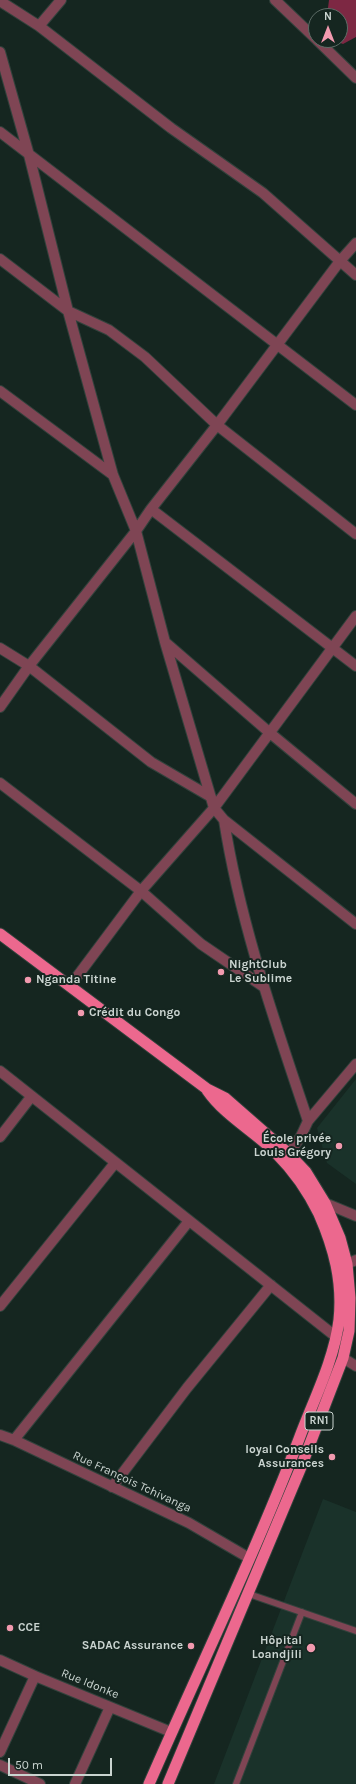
<!DOCTYPE html>
<meta charset="utf-8">
<style>
body{margin:0}
#map{position:relative;width:356px;height:1784px;overflow:hidden;background:#152620;font-family:Karla,sans-serif}
canvas{display:block}
.north{position:absolute;left:308px;top:8px;width:40px;height:40px;box-sizing:border-box;background:#152620;border:1px solid #5d6c66;border-radius:50%;rotate:0deg;font-size:11px;font-weight:700;line-height:16px;text-align:center;color:#cad4d0}
.north::after{content:'';display:block;margin:auto;width:14px;height:18px;background:#f29aaf;clip-path:polygon(50% 0,100% 100%,50% 72%,0 100%)}
.scale{position:absolute;left:8px;top:1758px;width:104px;height:18px;box-sizing:border-box;border:2px solid #cad4d0;border-top:0;padding-left:5px;font-size:12px;line-height:14px;white-space:nowrap;color:#cad4d0;-webkit-text-stroke:3px #152620;paint-order:stroke}
</style>
<div id="map">
<canvas width="356" height="1784"></canvas>
<div class="north">N</div>
<div class="scale">50 m</div>
</div>
<script>
const ctx = document.querySelector('canvas').getContext('2d');
ctx.lineJoin = 'round';
function paint(path, color) { ctx.fillStyle = color; ctx.fill(path, 'evenodd'); }
function strokePath(path, color, width, dash) { ctx.strokeStyle = color; ctx.lineWidth = width; ctx.lineCap = dash ? 'butt' : 'round'; ctx.setLineDash(dash || []); ctx.stroke(path); }
function write(font, color, halo, rows, align = 'center') {
  ctx.font = font + ' Karla,sans-serif'; ctx.lineWidth = 4; ctx.setLineDash([]); ctx.textBaseline = 'middle'; ctx.strokeStyle = halo; ctx.fillStyle = color; for (const [text, x, y, turn = 0] of rows) {
    ctx.save(); ctx.translate(x, y); ctx.rotate((+turn || 0) * Math.PI / 180); ctx.textAlign = isNaN(turn) ? turn : align; if (halo) ctx.strokeText(text, 0, 0); ctx.fillText(text, 0, 0); ctx.restore();
  }
}
paint(new Path2D(`
 M356,1079v105l-29,-21 -10,-35z
 M323,1499l33,13v272h-142z`), '#1a322a');
paint(new Path2D(`
 M329,0h27v37l-13,7 -10,-4h7v-24h-13z`), '#7d2843');
const service = new Path2D(`
 M249,1594l107,37
 M236,1784l66,-172`);
const minor = new Path2D(`
 M275,0l41,39
 M0,1l39,25 132,102 92,65 93,82
 M39,26l22,-26
 M317,40l39,38
 M0,52l29,103 39,156 45,164 23,56 29,111 49,166 10,12 132,104
 M0,132l356,273
 M0,259l68,52 41,19 36,27 72,68 139,109
 M0,391l113,84
 M151,509l205,157
 M165,642l105,91 86,71
 M0,648l29,18 122,96 60,35
 M0,707l29,-41 107,-135 15,-22 66,-84 123,-164 16,-18
 M0,783l141,108 60,53 63,43
 M224,820c16,103 51,202 84,301
 M70,986l71,-95 73,-83 142,-192
 M0,1071l335,265
 M0,1137l31,-40
 M289,1154l12,-18 7,-15 48,-57
 M325,1203l31,13
 M347,1264l9,-4
 M0,1306l115,-143
 M343,1358l13,8
 M0,1435l14,5 175,83 60,35
 M14,1440l175,-219
 M112,1487l75,-99 84,-103
 M0,1660l35,16 136,56
 M0,1752l35,-76
 M0,1765l40,19
 M75,1784l35,-77`);
const trunk = new Path2D(`
 M0,934l207,155 18,9 64,56 17,18 19,31 15,35 7,26 3,34 -1,33 -6,27 -42,109 -133,317
 M149,1784c50,-115 105,-228 150,-345 14,-38 35,-78 40,-119 4,-38 -5,-72 -20,-106 -11,-23 -25,-43 -43,-61 -22,-22 -51,-37 -69,-63`);
strokePath(service, '#32423c', 8);
strokePath(minor, '#32423c', 12);
strokePath(trunk, '#32423c', 13);
strokePath(service, '#7f4554', 6);
strokePath(minor, '#7f4554', 10);
strokePath(trunk, '#ec688e', 11);
for (const [x, y, r, color] of [
 [221,972,4,"#f29aaf"],
 [28,980,4,"#f29aaf"],
 [81,1013,4,"#f29aaf"],
 [339,1146,4,"#f29aaf"],
 [332,1457,4,"#f29aaf"],
 [10,1628,4,"#f29aaf"],
 [191,1646,4,"#f29aaf"],
 [311,1648,5,"#f29aaf"]
]) { const dot = new Path2D(); dot.arc(x, y, r, 0, 2 * Math.PI); ctx.fillStyle = color; ctx.fill(dot); strokePath(dot, '#152620', 1.5); }
for (const [x, y, w] of [
 [319,1421,28]
]) { const box = new Path2D(); box.roundRect(x - w / 2, y - 9, w, 18, 3); ctx.fillStyle = '#152620'; ctx.fill(box); strokePath(box, '#cad4d0', 1); }
write('bold 11px', '#cad4d0', null, [
 ["RN1",319,1421]
]);
write('bold 12px', '#cad4d0', '#152620', [
 ["NightClub",229,965],
 ["Le Sublime",229,979],
 ["Nganda Titine",36,980],
 ["Crédit du Congo",89,1013],
 ["École privée",331,1139,"right"],
 ["Louis Grégory",331,1153,"right"],
 ["loyal Conseils",324,1450,"right"],
 ["Assurances",324,1464,"right"],
 ["CCE",18,1628],
 ["Hôpital",302,1641,"right"],
 ["Loandjili",302,1655,"right"],
 ["SADAC Assurance",183,1646,"right"]
], 'left');
write('12px', '#cad4d0', '#152620', [
 ["Rue François Tchivanga",132,1482,25],
 ["Rue Idonke",90,1684,22]
]);
</script>
